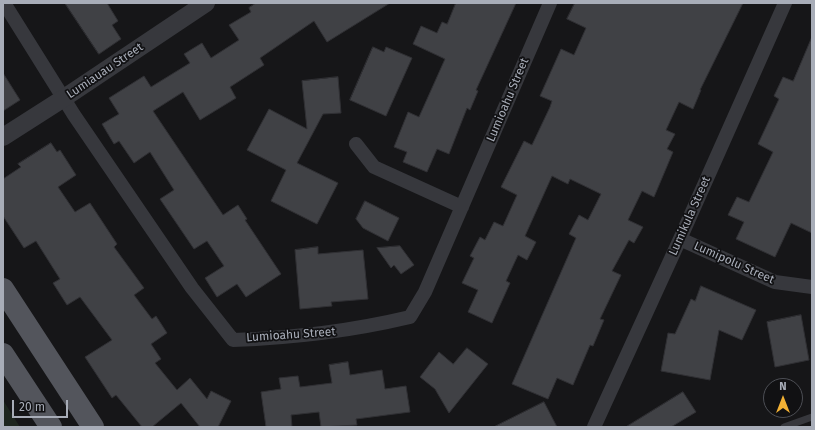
<!DOCTYPE html>
<style>
body{margin:0}
#map{position:relative;width:815px;height:430px;overflow:hidden;background:#161618;font-family:"Fira Sans",sans-serif}
canvas{display:block}
.frame{position:absolute;inset:0;border:4px solid #a8adb8;pointer-events:none}
.north{position:absolute;left:763px;top:378px;width:40px;height:40px;box-sizing:border-box;background:#111113;border:1px solid #4d4f55;border-radius:50%;rotate:0deg;font-size:11px;font-weight:700;line-height:16px;text-align:center;color:#a8adb8}
.north::after{content:'';display:block;margin:auto;width:14px;height:18px;background:#f2b134;clip-path:polygon(50% 0,100% 100%,50% 72%,0 100%)}
.scale{position:absolute;left:12px;top:400px;width:56px;height:18px;box-sizing:border-box;border:2px solid #a8adb8;border-top:0;padding-left:5px;font-size:12px;line-height:14px;white-space:nowrap;color:#a8adb8;-webkit-text-stroke:3px #111113;paint-order:stroke}
</style>
<div id="map">
<canvas width="815" height="430"></canvas>
<div class="frame"></div>
<div class="north">N</div>
<div class="scale">20 m</div>
</div>
<script>
const ctx = document.querySelector('canvas').getContext('2d');
ctx.lineJoin = 'round';
function paint(path, color) { ctx.fillStyle = color; ctx.fill(path, 'evenodd'); }
function strokePath(path, color, width, dash) { ctx.strokeStyle = color; ctx.lineWidth = width; ctx.lineCap = dash ? 'butt' : 'round'; ctx.setLineDash(dash || []); ctx.stroke(path); }
function write(font, color, halo, rows, align = 'center') {
  ctx.font = font + ' "Fira Sans",sans-serif'; ctx.lineWidth = 3.5; ctx.setLineDash([]); ctx.textBaseline = 'middle'; ctx.strokeStyle = halo; ctx.fillStyle = color; for (const [text, x, y, turn = 0] of rows) {
    ctx.save(); ctx.translate(x, y); ctx.rotate((+turn || 0) * Math.PI / 180); ctx.textAlign = isNaN(turn) ? turn : align; if (halo) ctx.strokeText(text, 0, 0); ctx.fillText(text, 0, 0); ctx.restore();
  }
}
paint(new Path2D(`
 M3,400l17,27h-17z`), '#1e261f');
const building = new Path2D(`
 M65,3h42l11,18 -6,4 9,14 -22,15z
 M256,3h134l-63,39 -13,-21 -54,37 4,7 -34,22 6,11 -36,22 -17,-28 -30,19 70,104 15,-10 9,14 -2,1 36,54 -35,23 -9,-13 -20,13 -12,-19 19,-12 -17,-25 -13,8 -34,-50 14,-9 -24,-38 -16,11 -15,-22 -5,3 -12,-20 17,-10 -10,-16 35,-22 7,11 39,-24 -6,-9 18,-11 9,15 28,-18 -10,-15 22,-13 -2,-4z
 M456,3h60l-40,87 2,1 -8,19 -3,-2 -18,46 -12,-5 -10,23 -24,-10 4,-10 -13,-5 14,-35 11,5 26,-58 -32,-15 8,-18 16,7 5,-11 5,2z
 M575,3h168l-43,87h1l-8,19 -14,-7 -13,28 9,4 -8,15 6,3 -19,45 -12,-6 -14,29 15,7 -9,16 -5,-3 -17,31 9,4 -21,44 4,1 -11,26 -3,-1 -17,40 -16,-7 -9,21 -36,-15 64,-146 -7,-4 10,-19 9,5 13,-26 -31,-15 -2,5 -16,-8 -27,60 11,6 -9,18 -9,-5 -12,26 4,2 -18,40 -24,-11 10,-22 -16,-7 12,-25 -4,-2 10,-19 5,3 9,-18 9,4 14,-31 -16,-8 23,-46 8,4 18,-38 2,-6 -12,-5 21,-47 13,6 12,-27 -19,-9z
 M812,37v196l-21,-10 -16,34 -39,-18 8,-17 -16,-7 9,-18 12,5 24,-50 -15,-8 21,-45 -5,-3 9,-19 10,4z
 M373,47l11,5 2,-5 26,11 -26,58 -36,-16z
 M3,73l17,27 -17,11z
 M338,77l3,36 -18,1 -26,49 41,20 -21,41 -46,-23 15,-31 -39,-20 22,-41 38,20 -5,-48z
 M51,143l6,9 3,-2 16,25 -18,12 17,25 15,-9 27,41 -3,3 30,41 -10,7 18,24 4,-3 11,17 -16,11 10,15 -6,4 22,27 13,-12 17,21 4,-8 20,10 -13,26h-18l-19,-24 -29,24h-10l-26,-32 -4,3 -27,-41 27,-17 -32,-43 -13,8 -14,-22 7,-4 -24,-38 -12,7 -21,-32v-37l18,-12 -3,-3z
 M365,201l34,17 -11,23 -25,-13 -7,-9z
 M400,246l14,19 -13,9 -7,-9 -3,3 -14,-20z
 M318,247v7l45,-4 5,49 -37,3 1,4 -32,3 -5,-59z
 M701,286l55,24 -14,30 -23,-10 -9,50 -49,-9 7,-38 7,1 16,-35 4,2z
 M801,315l8,45 -34,7 -8,-45z
 M467,348l21,16 -39,49 -14,-24 -15,-12 19,-25 14,12z
 M348,362l2,13 32,-5 3,19 21,-3 4,26 -54,7 1,6 -36,2 -2,-15 -28,3 1,12h-26l-5,-35 20,-3 -2,-11 19,-2 2,11 32,-4 -3,-18z
 M683,392l13,20 -25,15h-45z
 M544,402l13,25h-63z`);
paint(building, '#404145');
strokePath(building, '#303034', 1);
strokePath(new Path2D(`
 M784,427l28,-10`), '#37383d', 7);
strokePath(new Path2D(`
 M4,3l70,112 118,173 41,52c60,-2 118,-9 177,-23l15,-25 125,-289
 M356,144l18,23 88,40
 M680,239l95,43 37,5
 M594,427l86,-188 105,-236`), '#37383d', 14);
strokePath(new Path2D(`
 M3,137l61,-39 142,-95`), '#37383d', 18);
strokePath(new Path2D(`
 M3,289l90,138
 M3,354l48,73`), '#53555c', 22);
write('12px', '#a8adb8', '#111113', [
 ["Lumiauau Street",105,71,-34],
 ["Lumioahu Street",508,100,-67],
 ["Lumikula Street",690,216,-66],
 ["Lumipolu Street",734,263,24],
 ["Lumioahu Street",291,335,-4]
]);
</script>
